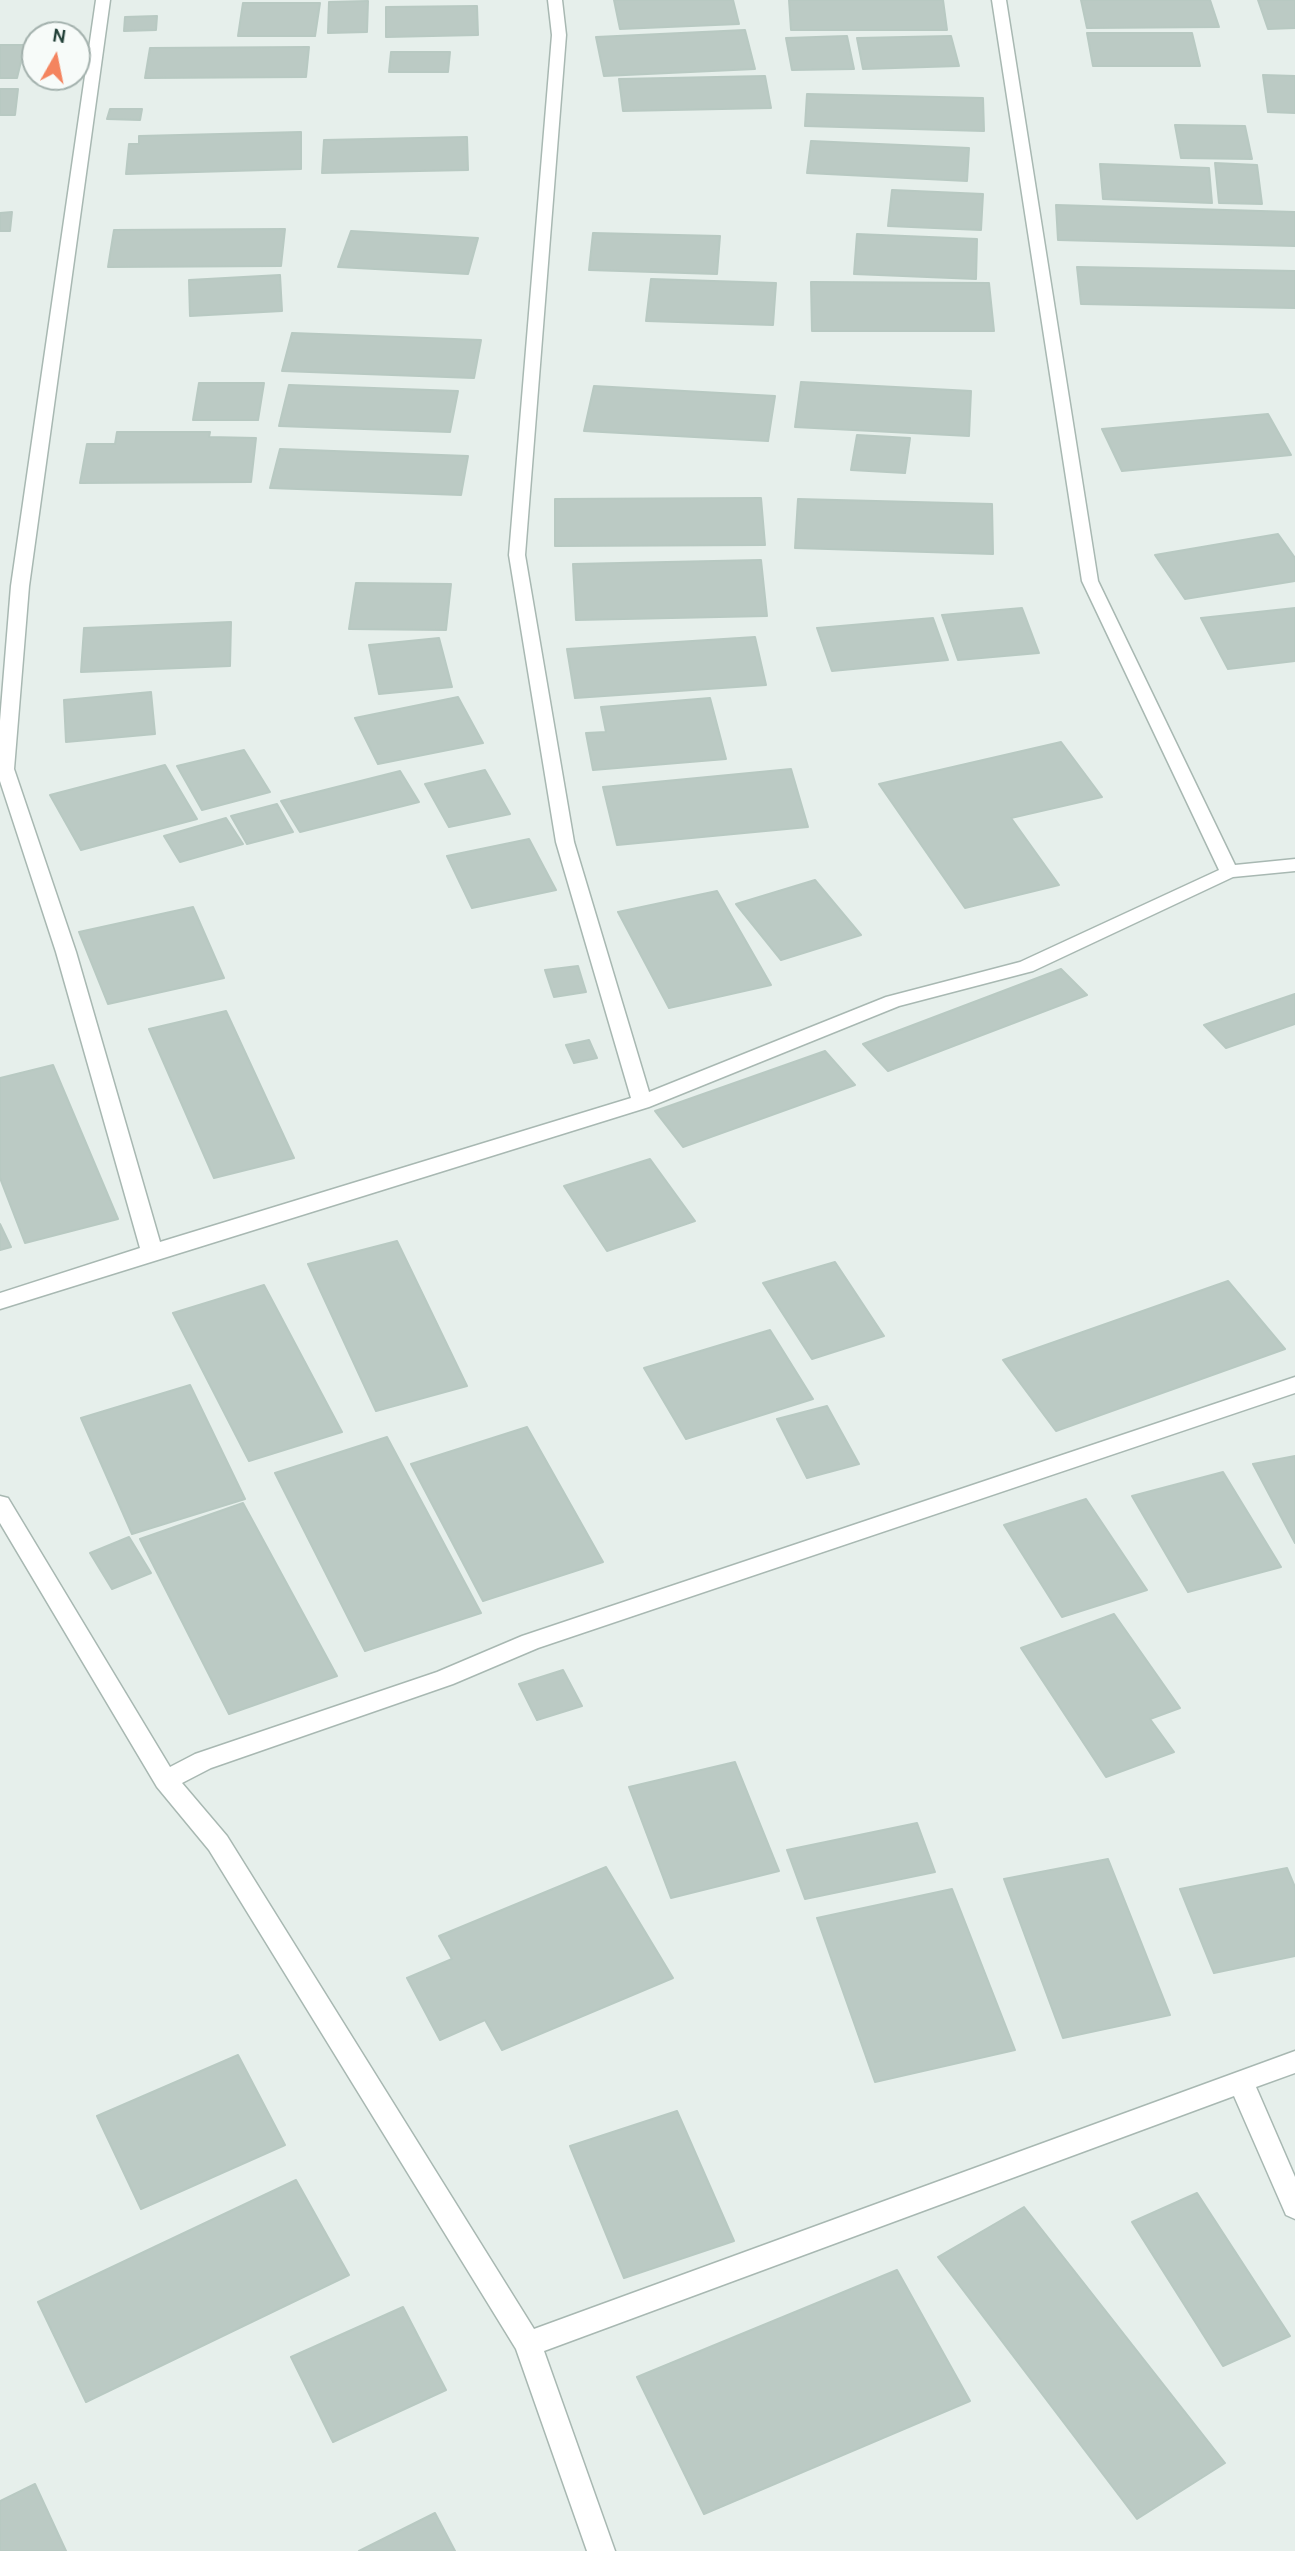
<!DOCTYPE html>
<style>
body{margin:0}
#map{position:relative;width:1295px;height:2551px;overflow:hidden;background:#e6efeb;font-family:Overpass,sans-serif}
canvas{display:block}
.north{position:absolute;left:21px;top:21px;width:70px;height:70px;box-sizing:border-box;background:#f7fbf9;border:2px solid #a3b1ad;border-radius:50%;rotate:9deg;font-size:19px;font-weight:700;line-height:28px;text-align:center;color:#24423a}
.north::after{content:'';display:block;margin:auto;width:24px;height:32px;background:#f4845f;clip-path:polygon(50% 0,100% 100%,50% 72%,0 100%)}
</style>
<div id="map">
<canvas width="1295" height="2551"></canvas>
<div class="north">N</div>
</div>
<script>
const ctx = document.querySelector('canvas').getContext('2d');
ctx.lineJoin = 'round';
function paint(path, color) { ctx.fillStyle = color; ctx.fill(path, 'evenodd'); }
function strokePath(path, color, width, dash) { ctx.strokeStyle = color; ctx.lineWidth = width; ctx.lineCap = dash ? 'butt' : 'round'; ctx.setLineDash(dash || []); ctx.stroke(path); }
const building = new Path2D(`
 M614,0h119l6,24 -119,5z
 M789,0h154l4,30h-156z
 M1081,0h129l9,27 -132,1z
 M1258,0h37v28l-27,1z
 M368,1l-1,31 -39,1 1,-31z
 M243,3h77l-5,33h-77z
 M477,6l1,29 -92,2v-30z
 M157,16l-1,14 -32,1 1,-14z
 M745,30l10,39 -151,7 -8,-39z
 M1087,33h105l8,33h-107z
 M847,36l7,33 -62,1 -6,-32z
 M951,36l8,30 -96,3 -6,-31z
 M0,45h25l-8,33h-17z
 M309,47l-3,30 -161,1 5,-30z
 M391,52h59l-2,20h-59z
 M1263,75l32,1v37l-27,-1z
 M765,76l6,32 -148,3 -4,-32z
 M0,89h18l-3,26h-15z
 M807,94l176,4 1,33 -179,-5z
 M110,109h32l-2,11 -33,-1z
 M1175,125l70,1 7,33 -71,-1z
 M301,132v37l-175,5 3,-30h10v-8z
 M467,137l1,33 -146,3 2,-33z
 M811,141l158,7 -2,33 -160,-8z
 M1215,163l42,2 5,39 -43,-1z
 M1100,164l109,4 3,35 -109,-4z
 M892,190l91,4 -2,36 -93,-4z
 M1056,205l239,7v34l-237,-6z
 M12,212l-2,19h-10v-18z
 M285,229l-4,37 -173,1 6,-37z
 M351,231l127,7 -10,36 -130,-7z
 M593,233l127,3 -3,38 -128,-4z
 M857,234l120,5 -1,40 -122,-5z
 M1077,267l218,4v37l-214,-4z
 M280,275l2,36 -92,5 -1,-36z
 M651,279l125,4 -3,42 -127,-4z
 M811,282l178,1 5,48h-182z
 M292,333l189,7 -7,38 -192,-7z
 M801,382l170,9 -2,45 -174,-9z
 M199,383h65l-6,37h-65z
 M289,385l169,6 -8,41 -171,-6z
 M594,386l181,10 -7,45 -184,-10z
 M1268,414l23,41 -169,16 -20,-42z
 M117,432h93l-1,5 47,1 -5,44 -171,1 7,-39h28z
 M857,435l53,3 -5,35 -54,-3z
 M280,449l188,7 -7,39 -191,-7z
 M761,498l4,47 -210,1v-47z
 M798,499l194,5 1,50 -198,-6z
 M1278,534l17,24v23l-110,18 -30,-44z
 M761,560l6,56 -191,4 -3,-56z
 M356,583l95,1 -5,46 -97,-1z
 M1022,608l17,45 -81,7 -16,-45z
 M1295,608v53l-67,8 -27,-51z
 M933,618l15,42 -116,11 -15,-43z
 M231,622l-1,44 -149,6 3,-44z
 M755,637l11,48 -191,13 -8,-49z
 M439,638l13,49 -73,7 -10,-49z
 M151,692l4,42 -89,8 -2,-42z
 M458,697l25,46 -105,21 -23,-46z
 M710,698l16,61 -133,11 -7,-37 20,-1 -5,-25z
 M1061,742l41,55 -91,21 48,67 -94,23 -86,-124z
 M244,750l26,42 -68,18 -25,-44z
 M165,765l32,54 -116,31 -31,-55z
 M791,769l17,58 -191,18 -14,-58z
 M485,770l25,44 -61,13 -24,-43z
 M400,771l19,31 -119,30 -19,-31z
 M277,804l16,28 -46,12 -16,-28z
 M226,818l17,26 -63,18 -16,-26z
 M529,839l27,51 -84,18 -25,-52z
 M815,880l46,55 -80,25 -45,-56z
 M717,891l54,94 -102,23 -51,-96z
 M193,907l31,71 -116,26 -29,-72z
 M578,966l8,26 -32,5 -9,-27z
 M1061,969l26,26 -199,76 -25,-27z
 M1295,994v30l-69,24 -22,-23z
 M226,1011l68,147 -80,20 -65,-149z
 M589,1040l8,18 -23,5 -8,-18z
 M825,1051l30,34 -172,62 -28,-36z
 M53,1065l65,154 -93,24 -25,-65v-100z
 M650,1159l45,62 -88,30 -43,-65z
 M0,1224l11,23 -11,3z
 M397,1241l70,145 -91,25 -68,-147z
 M835,1262l49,74 -72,23 -49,-76z
 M1228,1281l57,68 -229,82 -53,-71z
 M264,1285l78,147 -93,29 -76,-148z
 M770,1330l43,69 -127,40 -42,-71z
 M190,1385l55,114 -113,35 -51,-116z
 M827,1406l32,58 -52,14 -30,-59z
 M527,1427l76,135 -120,39 -72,-137z
 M387,1437l94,176 -116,38 -90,-178z
 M1295,1456v87l-42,-79z
 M1223,1472l58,95 -93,25 -56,-96z
 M1086,1499l61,91 -85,27 -58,-92z
 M243,1503l94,173 -108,38 -89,-175z
 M129,1537l22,36 -39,16 -22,-36z
 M1114,1614l66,94 -30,11 24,33 -68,25 -85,-129z
 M563,1670l19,36 -45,14 -18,-36z
 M735,1762l44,109 -108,27 -42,-111z
 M917,1823l18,49 -130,27 -18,-49z
 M1108,1859l62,156 -107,23 -59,-159z
 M606,1867l67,111 -171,72 -17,-30 -45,20 -33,-62 45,-19 -13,-23z
 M1287,1868l8,19v69l-81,17 -34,-84z
 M952,1889l63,161 -140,32 -58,-164z
 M238,2055l47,90 -144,64 -44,-93z
 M677,2111l57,130 -110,37 -54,-132z
 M296,2180l53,95 -263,127 -48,-100z
 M1197,2193l93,143 -67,30 -91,-144z
 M1024,2207l201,256 -88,56 -199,-262z
 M897,2270l73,131 -266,113 -67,-137z
 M403,2307l43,83 -113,52 -42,-85z
 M35,2484l31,67h-66v-50z
 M435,2513l20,38h-96z`);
paint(building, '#bbcac4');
strokePath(building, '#b8c9c2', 2);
const street = new Path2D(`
 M96,0h14l-81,586 -15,183 62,183 84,290 471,-144 -75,-256 -47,-287 43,-520 -4,-35h14l4,35 -41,520 49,287 75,250 237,-95 134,-35 199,-92 -137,-289 -90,-581h14l92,581 137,284 60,-6v12l-62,6 -200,94 -134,35 -250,101 -649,202v-16l140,-45 -84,-296 -56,-171v-60l11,-135z
 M1295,1377v16l-757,255 -85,36 -242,84 -29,15 45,53 307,493 761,-278v22l-39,14 39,90v42l-9,-4 -52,-119 -690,255 71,200h-28l-71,-202 -307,-499 -52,-63 -157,-264v-27l8,2 162,269 25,-13 242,-82 85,-36z`);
strokePath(street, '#a8b8b2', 3);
paint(street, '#fff');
</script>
